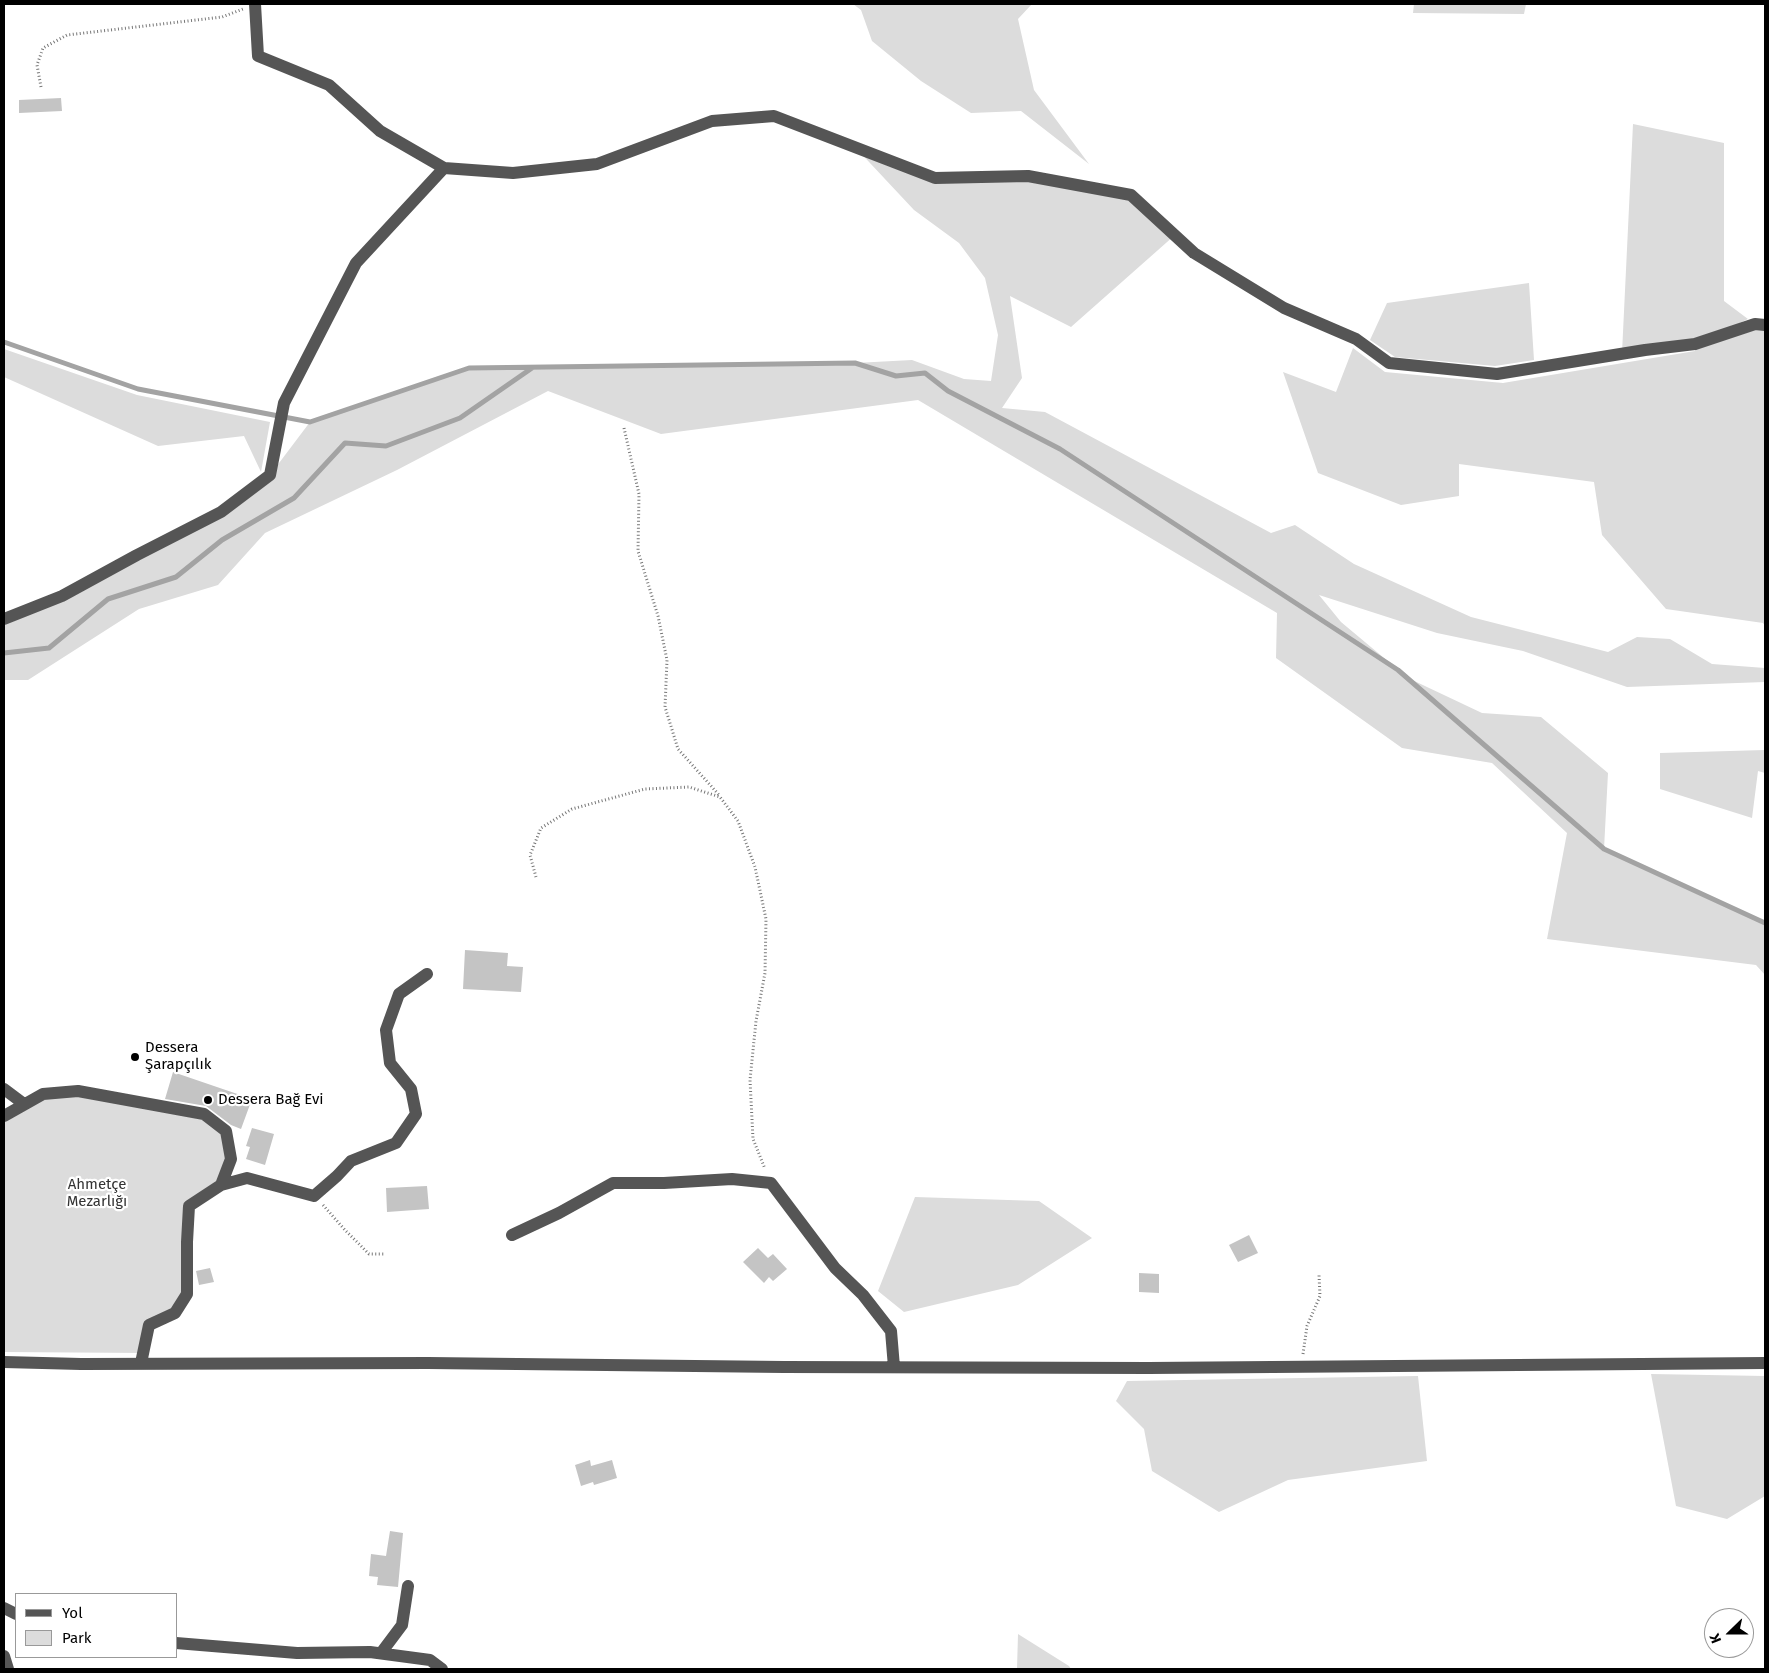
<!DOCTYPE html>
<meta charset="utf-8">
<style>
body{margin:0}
#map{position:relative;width:1769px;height:1673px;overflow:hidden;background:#fff;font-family:"Fira Sans",sans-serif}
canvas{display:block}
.frame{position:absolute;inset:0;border:5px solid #000;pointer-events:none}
.legend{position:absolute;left:15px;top:1593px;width:162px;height:65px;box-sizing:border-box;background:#fff;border:1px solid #999;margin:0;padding:6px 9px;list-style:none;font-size:15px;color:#000}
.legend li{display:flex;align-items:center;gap:10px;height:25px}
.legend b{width:25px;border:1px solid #999}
.north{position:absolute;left:1704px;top:1608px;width:50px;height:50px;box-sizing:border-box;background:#fff;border:1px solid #999;border-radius:50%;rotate:248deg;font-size:14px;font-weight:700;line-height:20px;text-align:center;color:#000}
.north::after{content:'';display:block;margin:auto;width:18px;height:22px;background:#000;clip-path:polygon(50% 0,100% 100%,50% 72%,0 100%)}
</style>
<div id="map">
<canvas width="1769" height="1673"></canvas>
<div class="frame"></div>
<ul class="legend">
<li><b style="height:6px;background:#555"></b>Yol</li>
<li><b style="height:14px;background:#dcdcdc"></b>Park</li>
</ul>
<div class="north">K</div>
</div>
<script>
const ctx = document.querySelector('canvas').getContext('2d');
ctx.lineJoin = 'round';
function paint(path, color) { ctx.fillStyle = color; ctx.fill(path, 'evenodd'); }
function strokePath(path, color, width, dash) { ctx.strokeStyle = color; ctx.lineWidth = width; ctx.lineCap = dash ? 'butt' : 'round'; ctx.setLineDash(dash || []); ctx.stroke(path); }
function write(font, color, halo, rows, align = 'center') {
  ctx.font = font + ' "Fira Sans",sans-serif'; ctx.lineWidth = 4.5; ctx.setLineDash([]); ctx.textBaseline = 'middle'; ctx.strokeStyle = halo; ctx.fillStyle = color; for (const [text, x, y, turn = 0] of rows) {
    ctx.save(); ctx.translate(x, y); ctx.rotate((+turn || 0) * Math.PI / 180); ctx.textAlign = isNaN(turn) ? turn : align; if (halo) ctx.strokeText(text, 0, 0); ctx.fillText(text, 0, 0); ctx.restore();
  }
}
paint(new Path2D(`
 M853,4h179l-14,15 16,71 55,74 -68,-53 -50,2 -50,-32 -49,-40 -11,-31z
 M1414,4h112l-2,10 -111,-1z
 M1633,124l91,19v158l24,18 -47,22 64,-16v301l-2,-3 -97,-14 -64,-74 -8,-53 -135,-18v32l-58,9 -83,-32 -35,-101 53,20 17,-44 32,24 118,11 192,-32v-7l-73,9z
 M855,147l80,31 93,-2 103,19 44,40 -104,92 -61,-31 12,82 -20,30 43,4 226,121 24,-8 59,39 117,53 137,35 29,-15 33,2 42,25 53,4v14l-138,5 -104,-36 -86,-18 -118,-38 22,27 67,56 74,35 59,4 67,56 -4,76 161,74v52l-9,-10 -209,-26 20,-106 -75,-70 -90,-15 -126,-90 1,-45 -359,-213 -257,34 -113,-43 -151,79 -132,63 -47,52 -79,24 -111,71h-24v-61l217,-107 49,-37 40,-53 159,-54 386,-5 57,-3 52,19 27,2 7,-46 -13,-57 -26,-35 -45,-33z
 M1529,283l5,77 -39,6 -100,-9 -25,-17 17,-37z
 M4,349l133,46 133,27 -9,50 -17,-36 -86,10 -154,-69z
 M1765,750v23l-7,-2 -6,47 -92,-29v-36z
 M78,1091l126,23 22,17 5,28 -10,26 -32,21 -2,88 -12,19 -26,12 -6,28 -139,-1v-236l39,-22z
 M915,1197l124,4 53,37 -74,47 -114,27 -26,-21z
 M1651,1374l114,2v120l-38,23 -51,-13z
 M1418,1376l9,85 -139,19 -69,32 -67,-41 -8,-42 -28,-28 11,-20z
 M1018,1634l51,32 2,3h-54z`), '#dcdcdc');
strokePath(new Path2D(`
 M4,342l134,47 172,33 159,-54 386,-5 41,13 29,-3 23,18 112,58 338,221 206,179 161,74
 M4,653l45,-5 59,-49 68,-22 46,-37 72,-42 51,-55 41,3 74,-28 72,-50`), '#a3a3a3', 5);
paint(new Path2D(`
 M61,98l1,13 -43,2v-13z
 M465,950l43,3 -1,13 16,1 -2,25 -58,-3z
 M173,1072l79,27 -11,30 -10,-4 -25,-19 -41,-7z
 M252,1128l22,6 -9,31 -19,-6 4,-12 -4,-1z
 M427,1186l2,23 -42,3 -1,-24z
 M1249,1235l9,18 -20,9 -9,-17z
 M758,1248l10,10 5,-4 14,15 -14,12 -4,-4 -5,6 -21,-21z
 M210,1268l4,14 -15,3 -3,-14z
 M1139,1273l20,1v19l-20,-1z
 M590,1460l1,6 21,-6 5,18 -23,7 -1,-3 -12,4 -6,-21z
 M390,1531l13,2 -5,54 -21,-2 1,-8 -9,-1 2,-22 15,2z`), '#c4c4c4');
strokePath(new Path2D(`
 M41,87l-4,-22 6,-17 24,-13 155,-18 21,-8
 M624,428l15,66 -1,57 20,65 9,44 -2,47 13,42 42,47
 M536,877l-6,-22 11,-27 31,-19 73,-20 44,-2 31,10 18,24 17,46 11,52 -1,54 -9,48 -6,59 3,59 12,30
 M323,1205l22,25 24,24h16
 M1303,1354l4,-28 13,-30 -1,-21`), '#777', 3, [1, 2.5]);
strokePath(new Path2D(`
 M255,4l3,52 71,29 51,46 64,37 69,5 84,-9 115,-43 62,-5 161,62 93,-2 103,19 63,58 90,55 72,31 33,24 108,11 148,-24 50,-6 60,-20 10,1
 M4,619l58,-23 75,-41 84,-43 49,-37 14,-72 72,-140 88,-95
 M4,1089l20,15
 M4,1116l39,-22 35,-3 126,23 22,17 5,28 -10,26 -32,21 -2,36v52l-12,19 -26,12 -8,38
 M221,1185l26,-7 67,18 23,-20 14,-15 45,-18 20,-29 -5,-25 -21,-26 -4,-33 13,-36 28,-20
 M512,1235l47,-22 54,-30h51l68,-4 39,4 64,85 28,27 28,36 3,36
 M4,1362l77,2 347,-1 356,4 365,1 616,-5
 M4,1608l12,6
 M176,1643l121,10 73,-1 60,8 12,9
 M381,1653l21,-28 6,-39
 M4,1656l4,13`), '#555', 12);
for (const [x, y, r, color] of [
 [135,1057,5,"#000"],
 [208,1100,5,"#000"]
]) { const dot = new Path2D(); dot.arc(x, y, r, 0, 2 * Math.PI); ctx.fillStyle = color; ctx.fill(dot); strokePath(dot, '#fff', 2); }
write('15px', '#000', '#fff', [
 ["Dessera",145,1048],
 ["Şarapçılık",145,1065],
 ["Dessera Bağ Evi",218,1100]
], 'left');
write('15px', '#333', '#fff', [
 ["Ahmetçe",97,1185],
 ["Mezarlığı",97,1202]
]);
</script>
